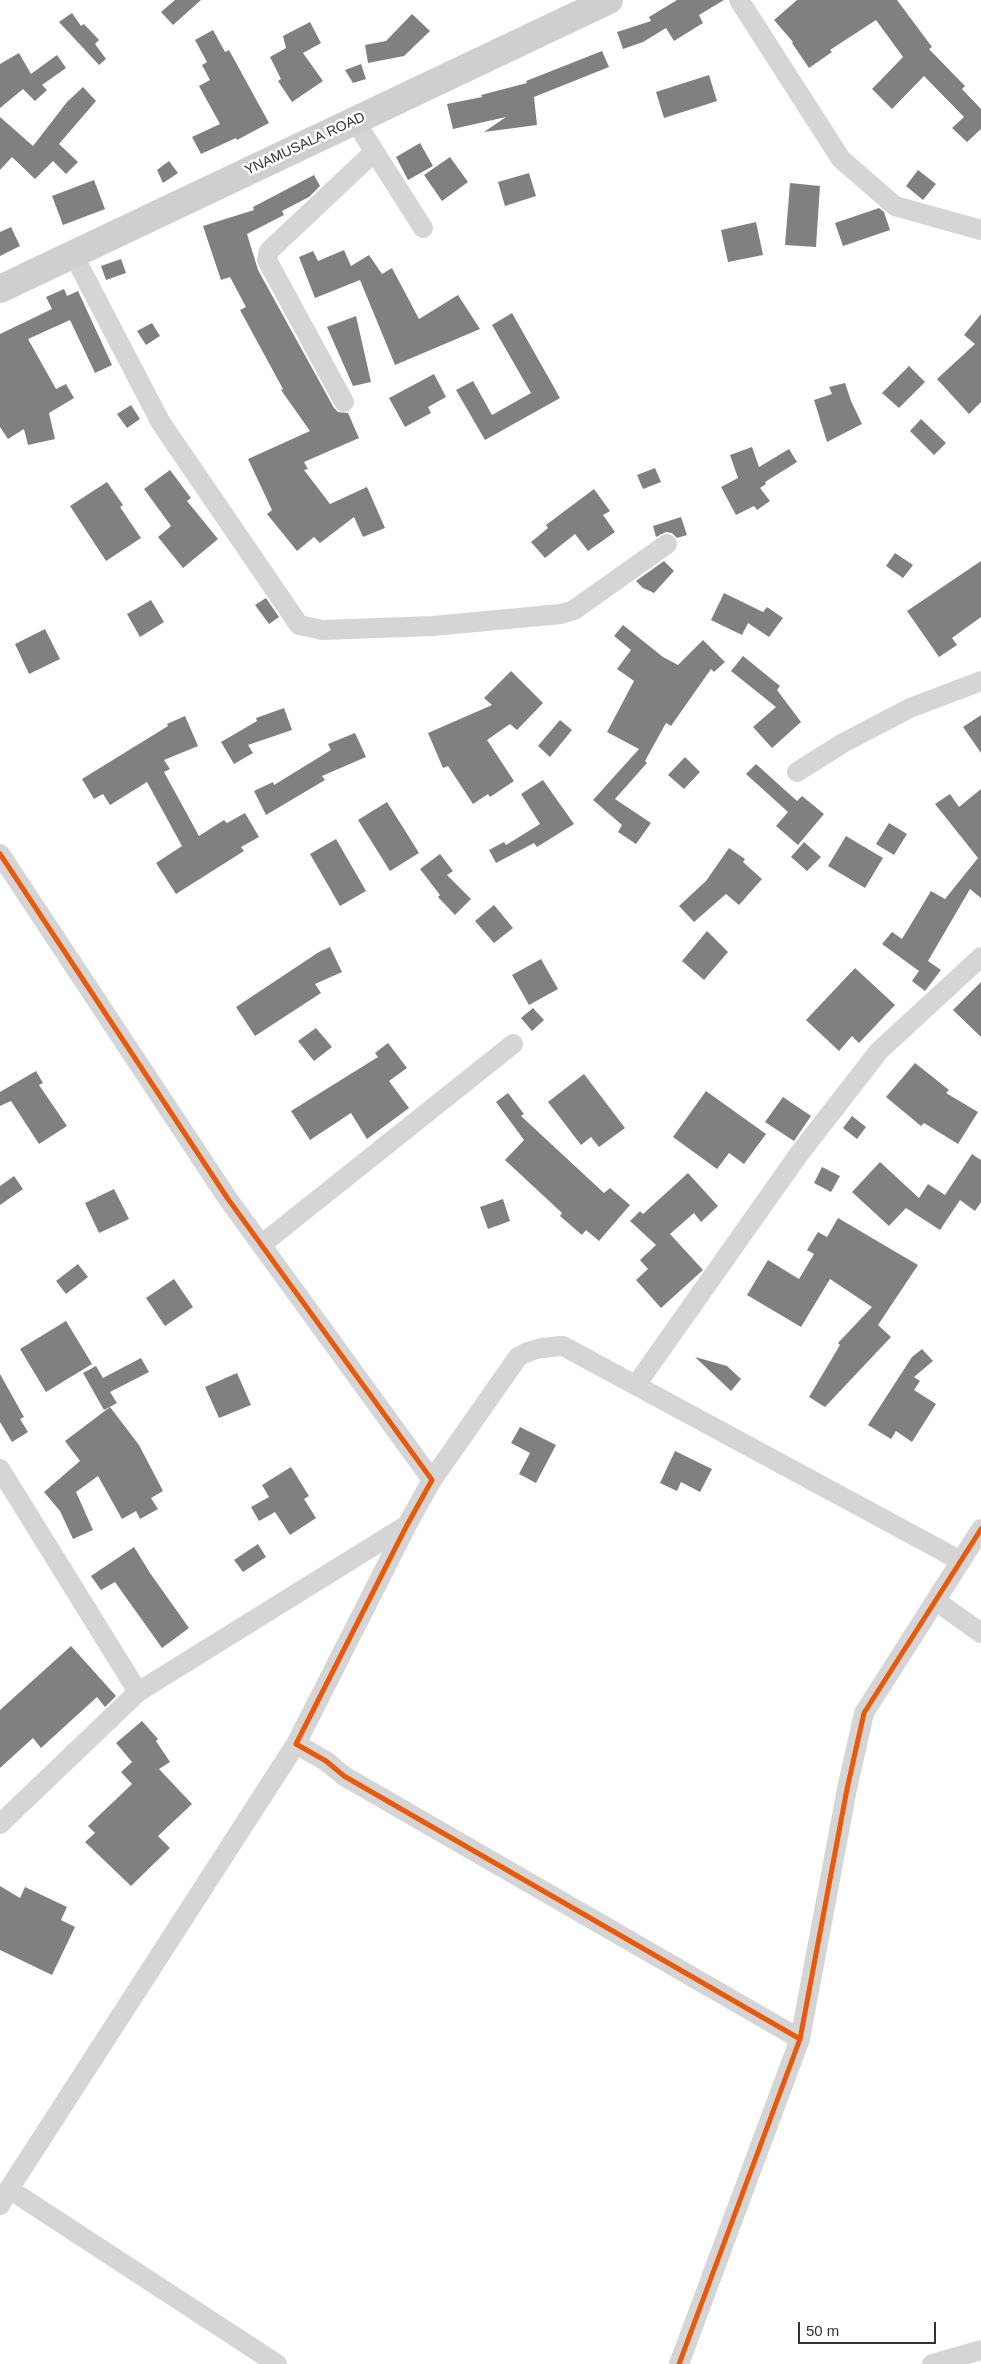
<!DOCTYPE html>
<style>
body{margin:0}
#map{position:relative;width:981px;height:2364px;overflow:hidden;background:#fff;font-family:Helvetica,sans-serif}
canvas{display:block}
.scale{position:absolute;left:798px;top:2322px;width:138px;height:22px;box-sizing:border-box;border:2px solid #313131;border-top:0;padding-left:6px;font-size:15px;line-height:18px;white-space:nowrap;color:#313131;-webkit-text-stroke:4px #fff;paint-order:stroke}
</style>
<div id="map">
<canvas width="981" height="2364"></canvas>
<div class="scale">50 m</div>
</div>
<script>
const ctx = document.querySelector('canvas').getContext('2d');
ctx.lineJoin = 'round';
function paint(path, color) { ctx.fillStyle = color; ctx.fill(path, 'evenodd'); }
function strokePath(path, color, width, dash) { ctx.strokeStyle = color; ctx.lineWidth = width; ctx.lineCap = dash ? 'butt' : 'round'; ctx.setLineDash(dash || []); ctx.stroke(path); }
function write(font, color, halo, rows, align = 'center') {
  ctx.font = font + ' Helvetica,sans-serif'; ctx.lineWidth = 5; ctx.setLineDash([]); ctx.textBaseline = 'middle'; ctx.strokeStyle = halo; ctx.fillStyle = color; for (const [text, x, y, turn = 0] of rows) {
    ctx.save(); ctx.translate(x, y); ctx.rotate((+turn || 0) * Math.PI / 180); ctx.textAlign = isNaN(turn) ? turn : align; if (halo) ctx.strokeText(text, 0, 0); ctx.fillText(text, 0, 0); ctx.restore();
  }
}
paint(new Path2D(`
 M175,0h26l-28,25 -12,-13z
 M677,0h47l-25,15 4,8 -29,18 -8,-13 -23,14 -20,7 -6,-17 34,-11 -2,-4z
 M797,0h100l35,47 -3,2 36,37 -3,3 19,20v20l-14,13 -15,-14 12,-11 -40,-41 -32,33 -20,-20 31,-32 -27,-37 -46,30 2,2 -23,16 -17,-25 1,-1 -19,-22z
 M72,13l9,13 3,-2 15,16 -4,4 11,15 -7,6 -40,-43z
 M412,14l18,17 -26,25 -36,7 -3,-18 21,-4z
 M310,22l11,21 -18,10 20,28 -31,21 -14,-21 3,-2 -11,-22 16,-9 -3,-12z
 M213,30l12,22 4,-2 40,73 -32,17 -1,-2 -35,16 -9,-17 28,-13 -21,-38 11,-6 -8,-15 5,-3 -12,-22z
 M602,51l7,16 -75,30 3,28 -53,7 22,-15 -53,12 -6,-25 35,-7 -1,-2 46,-12 -1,-2z
 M19,53l12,21 26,-19 9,13 -24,17 5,5 -12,11 -12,-12 -23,19v-44z
 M361,64l5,15 -13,4 -8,-13z
 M709,75l8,26 -53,17 -8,-26z
 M83,87l13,14 -37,43 19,18 -12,12 -13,-13 -18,18 -23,-22 -12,13v-53l33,29 34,-44z
 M420,143l13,23 -25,14 -12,-23z
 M450,157l18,25 -26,19 -18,-26z
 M169,161l9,12 -15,10 -6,-13z
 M918,170l18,14 -13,16 -17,-14z
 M529,173l7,23 -31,10 -7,-24z
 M314,175l6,11 -11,11 -27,14 2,4 -37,19 11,36 76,138 4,4 10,1 11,25 -55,24 4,7 -4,1 26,34 37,-17 18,41 -22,9 -9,-20 -34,26 -6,-6 -17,14 -30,-37 5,-4 -24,-51 62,-28 -29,-41 2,-1 -43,-79 6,-3 -16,-30 -9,3 -18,-54 51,-16 -1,-3z
 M94,180l11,29 -42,16 -11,-29z
 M790,183l30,3 -4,61 -31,-2z
 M879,208l5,4 6,18 -47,16 -8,-23z
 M756,222l7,33 -35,7 -7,-32z
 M11,227l9,19 -20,10v-24z
 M344,250l7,16 18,-11 13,19 10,-6 27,51 39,-24 22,34 -85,36 -35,-85 -45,18 -16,-41 14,-6 5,10z
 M121,259l5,14 -20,7 -5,-14z
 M64,289l3,7 11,-5 34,74 -17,8 -25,-53 -42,19 28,50 10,-5 8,14 -25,15 6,26 -27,6 -4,-16 -16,10 -8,-12v-93l52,-25 -6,-12z
 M512,313l48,85 -75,42 -29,-50 17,-9 19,34 39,-22 -39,-68z
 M981,314v88l-12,12 -32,-35 38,-35 -11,-9z
 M356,316l15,66 -18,4 -26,-59z
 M152,323l8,13 -14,9 -9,-14z
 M909,366l16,16 -26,26 -17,-15z
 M434,374l12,23 -18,10 3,6 -26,14 -16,-29z
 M845,383l6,18 11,23 -35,18 -13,-42 18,-6 -3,-7z
 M131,405l9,14 -13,9 -10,-14z
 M921,419l25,24 -12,12 -24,-24z
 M752,447l7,20 30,-18 8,13 -32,20 1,2 -6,4 10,13 -13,9 -3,-4 -18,9 -15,-28 17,-9 -8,-23z
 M655,468l6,14 -18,7 -6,-14z
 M170,470l21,28 -4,3 31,38 -35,29 -25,-31 13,-11 -27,-37z
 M107,482l16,23 -3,2 21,31 -35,23 -36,-55z
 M594,489l16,22 -7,4 12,17 -27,19 -13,-17 -30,24 -14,-16 17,-14 -2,-3z
 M681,517l6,18 -10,3 -5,-5 -6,-1 -10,5 -3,-11z
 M895,553l18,12 -10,13 -17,-12z
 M664,561l10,10 -20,22 -11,-5 -7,-7z
 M981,561v56l-29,21 5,7 -18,12 -32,-46z
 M724,593l39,19 4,-5 16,11 -14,19 -21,-14 -6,12 -31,-15z
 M266,598l13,19 -10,7 -14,-19z
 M151,600l13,22 -24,15 -13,-23z
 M623,625l40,32 15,8 25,-25 22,22 -11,10 -3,-3 -40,57 -5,-3 -21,38 2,2 -32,36 36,24 -15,21 -18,-12 4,-7 -29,-25 46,-51 -32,-17 27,-51 -17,-12 14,-19 -17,-14z
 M45,629l15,30 -31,15 -14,-30z
 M743,656l37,30 -3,4 24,32 -29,26 -19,-21 23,-20 -45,-36z
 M511,671l32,32 -26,27 -7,-6 -23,16 27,41 -24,16 -2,-3 -15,10 -25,-38 -5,2 -15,-35 64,-28 -8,-7z
 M284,708l8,22 -44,15 5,8 -19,11 -13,-22 36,-21 -1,-3z
 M981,715v38l-18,-26z
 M185,716l13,30 -34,14 6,9 -6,3 35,64 25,-16 3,3 18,-10 14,24 -18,10 3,4 -68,43 -20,-31 26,-17 -35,-64 -37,23 -7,-11 -9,5 -12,-20 86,-53 -1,-2z
 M560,720l12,10 -22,27 -12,-11z
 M355,733l11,24 -44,19 3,4 -59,35 -12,-24 19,-9 1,3 57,-35 -3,-6z
 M685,757l15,15 -16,17 -16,-14z
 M756,764l41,37 5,-5 22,18 -26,31 -22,-19 12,-14 -42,-38z
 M543,780l31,44 -37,23 -3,-4 -38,20 -7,-13 15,-8 2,3 34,-21 -19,-30z
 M981,789v109l-11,-9 -42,72 13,9 -16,21 -13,-10 7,-10 -37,-27 10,-12 10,7 29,-48 14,8 33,-41 -43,-54 15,-10 9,13z
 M387,802l32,51 -29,18 -32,-51z
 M889,823l18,11 -13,21 -18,-11z
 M846,836l37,22 -18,30 -37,-22z
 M336,839l30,52 -26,15 -30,-52z
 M804,842l17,15 -14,14 -16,-14z
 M729,848l16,11 -2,3 19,17 -23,26 -13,-11 -32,28 -15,-16 27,-25z
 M440,854l13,17 -6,4 24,24 -16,16 -17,-18 2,-2 -20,-26z
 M494,905l19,23 -19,15 -19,-22z
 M707,931l21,21 -24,28 -22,-19z
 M330,947l12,25 -27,12 6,9 -66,43 -19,-29 83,-55z
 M541,959l17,30 -29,16 -17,-30z
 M855,968l40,37 -36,38 -7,-7 -13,15 -33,-31z
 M981,982v55l-28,-27z
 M533,1008l11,12 -12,11 -11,-13z
 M316,1028l16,19 -18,14 -16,-20z
 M388,1043l19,25 -18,13 20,27 -42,31 -16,-26 -41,27 -19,-29 87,-54 -3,-4z
 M915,1063l34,27 -3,3 32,19 -20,32 -34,-21 -3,3 -35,-29z
 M36,1071l7,12 -4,2 28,41 -28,18 -28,-43 -11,5v-14z
 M584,1074l41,54 -26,19 -8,-10 -10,8 -33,-43z
 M706,1091l60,43 -22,30 -15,-11 -12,16 -44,-32z
 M508,1093l16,21 -3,2 83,77 6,-5 20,17 -31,36 -13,-11 -4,5 -22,-19 2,-3 -57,-53 19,-20 -28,-38z
 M783,1097l28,19 -17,25 -29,-19z
 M852,1116l14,11 -9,12 -14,-11z
 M972,1154l9,6v42l-6,9 -15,-11 -20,30 -34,-22 -17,18 -37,-34 28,-30 39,36 9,-14 17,11z
 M822,1167l18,9 -9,16 -17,-9z
 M688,1173l30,33 -17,16 -7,-9 -24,21 33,36 -42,38 -25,-28 12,-11 -8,-9 16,-15 -26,-24 10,-10 3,3z
 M14,1176l9,13 -23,16v-19z
 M114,1189l15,30 -30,14 -14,-30z
 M503,1199l7,22 -22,8 -8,-22z
 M838,1218l80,47 -40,60 13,12 -66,70 -16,-10 31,-52 -2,-2 34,-36 -42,-28 -29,48 -54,-32 21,-35 31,19 15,-25 -7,-4 11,-18 9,5z
 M78,1264l10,13 -22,17 -10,-13z
 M174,1279l19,28 -28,19 -19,-28z
 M66,1321l26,43 -46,28 -26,-43z
 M922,1349l11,12 -19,16 6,4 -6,9 22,14 -24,38 -16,-11 -5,8 -23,-14 44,-68z
 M695,1357l32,9 14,13 -10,12z
 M141,1358l8,14 -39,20 7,11 -13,7 -21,-37 13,-7 7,12z
 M237,1373l14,32 -32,13 -14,-31z
 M0,1374l24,43 -4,2 8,13 -16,10 -12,-20z
 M110,1407l29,38 24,46 -12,7 7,11 -18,10 -4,-8 -14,8 -24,-43 -22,16 17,38 -20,9 -13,-28 -16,-19 36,-31 -15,-20z
 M520,1427l36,18 -20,38 -17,-9 11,-21 -19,-10z
 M675,1451l37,18 -12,23 -19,-10 -4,9 -17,-8z
 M291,1467l18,29 -5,3 12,19 -26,17 -15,-23 -16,9 -8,-14 18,-10 -7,-12z
 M258,1544l8,13 -23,15 -9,-12z
 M134,1547l16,26 39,55 -27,20 -47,-66 -14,8 -10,-14z
 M71,1646l45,50 -11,11 -8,-10 -56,51 -8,-10 -33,30v-58z
 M142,1721l16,18 -2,2 14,21 -11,7 33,35 -34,32 12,12 -39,38 -46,-44 10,-9 -7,-7 44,-42 -11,-12 11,-10 -16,-19z
 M0,1886l20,12 5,-11 42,20 -6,13 14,7 -23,48 -52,-25z`), '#808080');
strokePath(new Path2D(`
 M739,0l102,159 54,47 86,24
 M355,121l68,107
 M73,254l88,169 138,202 23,5 111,-4 128,-12 13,-4 93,-66
 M344,402l-77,-142 2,-9 105,-99
 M797,772l46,-29 67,-35 71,-27
 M0,854l228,345 204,281 -25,45 -111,219 30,17 18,15 456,263
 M261,1245l252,-201
 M636,1385l163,-231 80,-103 102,-94
 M0,1469l138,223
 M432,1480l86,-123c15,-9 28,-10 45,-11l398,215
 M936,1601l45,32
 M0,1824l138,-132 269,-167
 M0,2205l9,-16
 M277,2364l-268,-175 287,-445
 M679,2364l121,-325 47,-250 17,-76 117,-184
 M932,2364l49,-14`), '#d5d5d5', 20);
strokePath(new Path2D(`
 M0,289l609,-289`), '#cfcfcf', 28);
strokePath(new Path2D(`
 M0,854l228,345 204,281 -25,45 -111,219 30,17 18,15 456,263
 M679,2364l121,-325 47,-250 17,-76 117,-184`), '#e8590c', 5);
write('14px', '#313131', '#fff', [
 ["YNAMUSALA ROAD",305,144,-25]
]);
</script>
